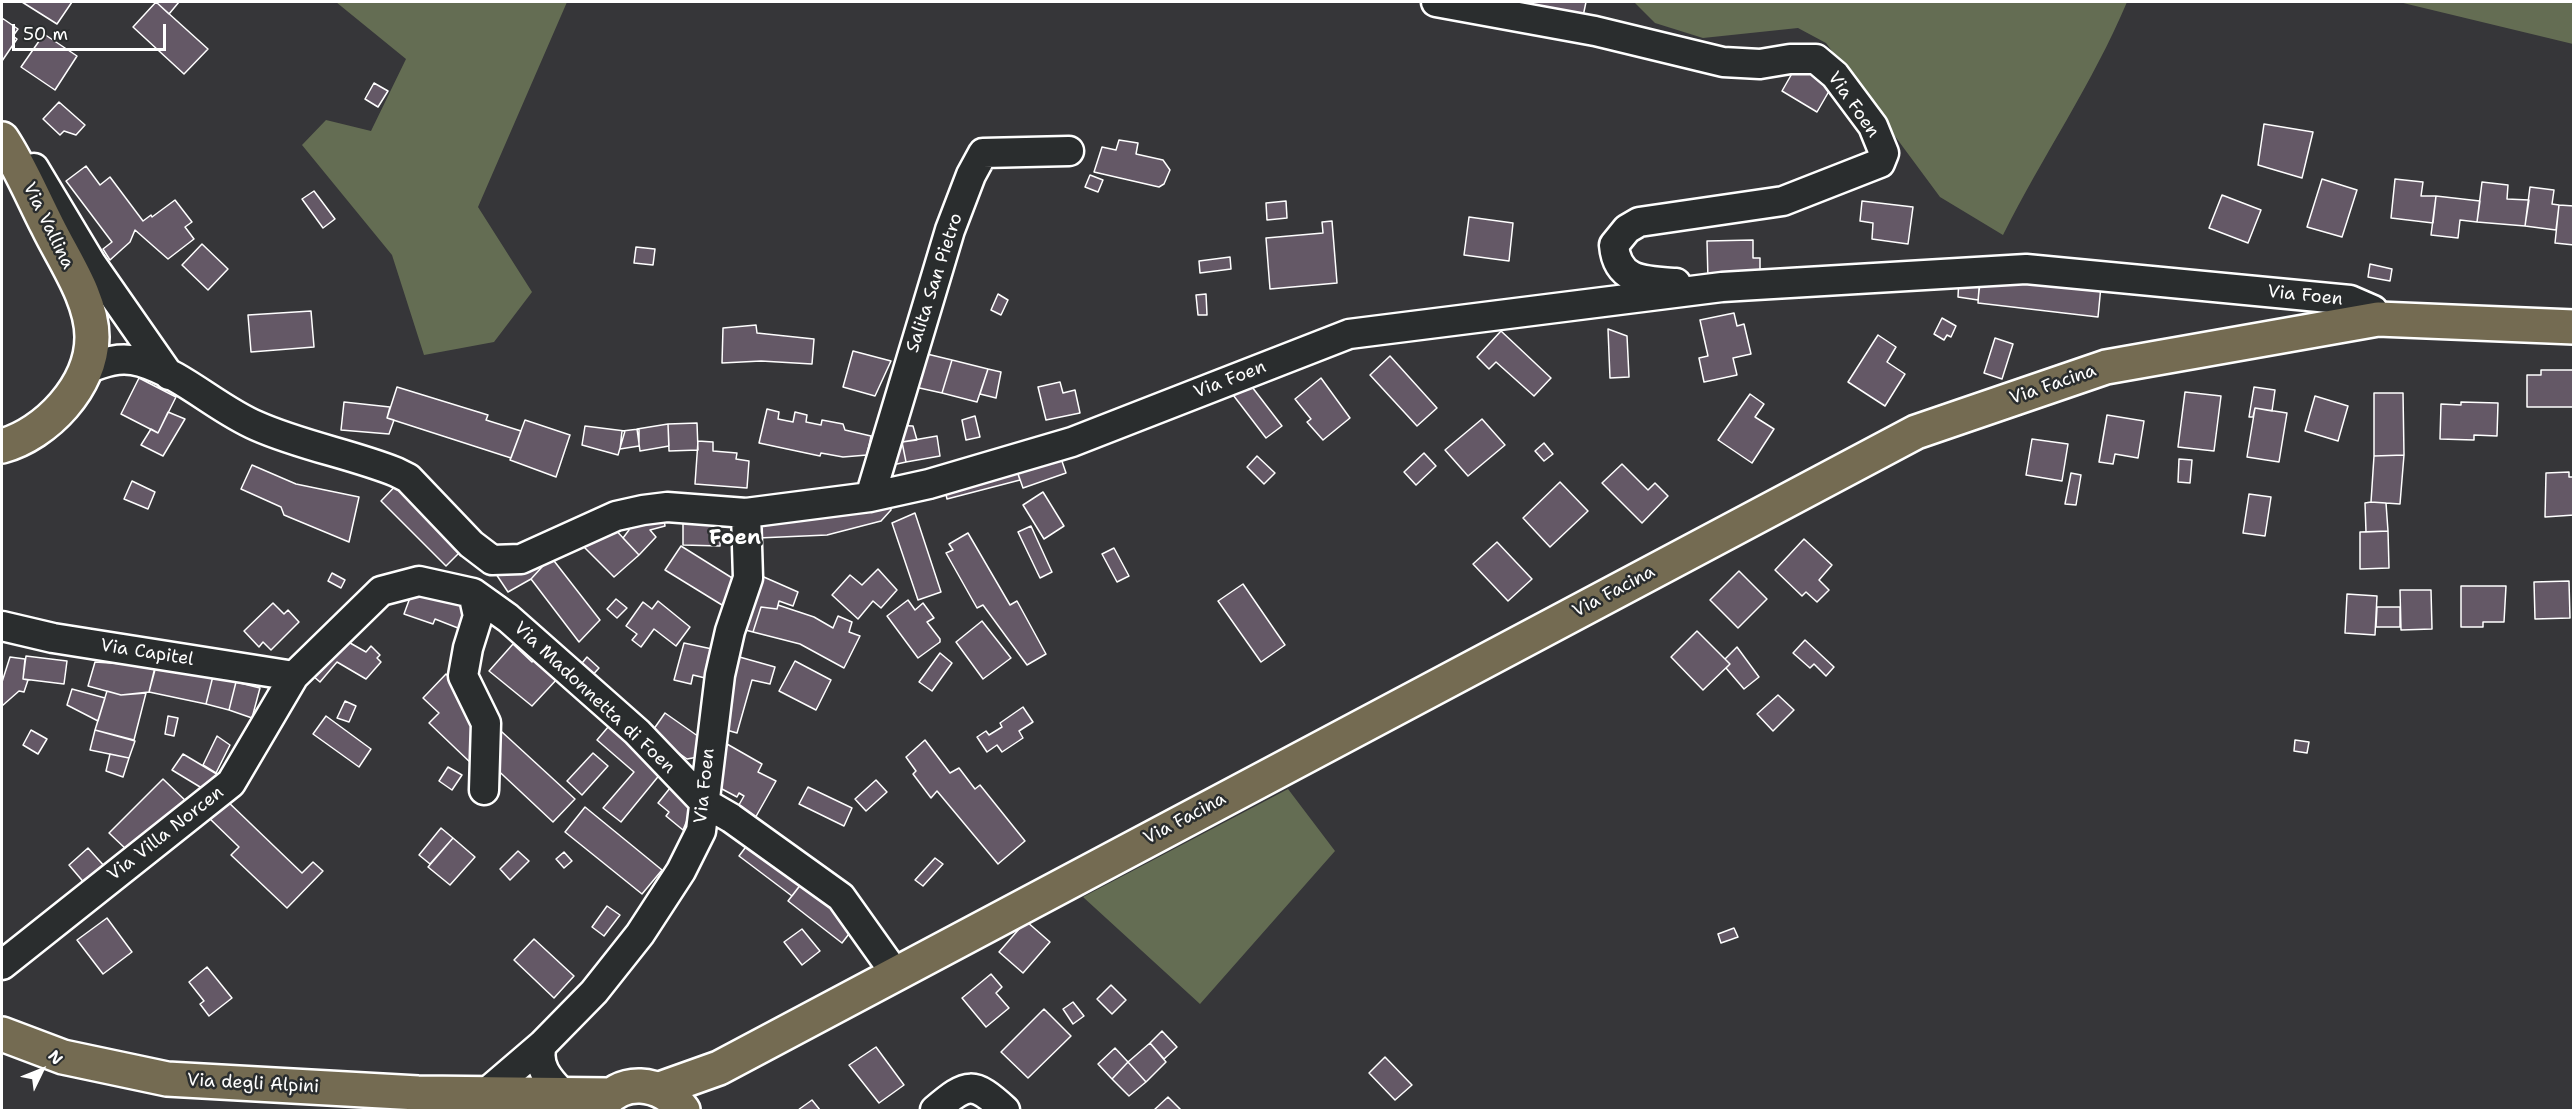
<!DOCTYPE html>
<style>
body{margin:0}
#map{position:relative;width:2575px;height:1112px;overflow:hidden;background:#363639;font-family:"Shantell Sans",sans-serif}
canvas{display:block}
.frame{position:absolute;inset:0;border:3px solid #fff;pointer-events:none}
.north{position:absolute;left:12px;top:1040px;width:60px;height:60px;-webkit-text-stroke:4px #2a2d2e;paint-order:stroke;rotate:47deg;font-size:16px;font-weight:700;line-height:24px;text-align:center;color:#fff}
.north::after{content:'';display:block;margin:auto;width:21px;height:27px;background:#fff;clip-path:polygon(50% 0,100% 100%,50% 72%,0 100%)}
.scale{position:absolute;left:12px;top:24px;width:154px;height:27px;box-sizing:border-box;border:3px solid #fff;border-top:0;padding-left:8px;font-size:18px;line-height:21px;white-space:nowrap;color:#fff;-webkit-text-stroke:4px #2a2d2e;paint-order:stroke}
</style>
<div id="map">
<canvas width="2575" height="1112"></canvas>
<div class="frame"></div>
<div class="north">N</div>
<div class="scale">50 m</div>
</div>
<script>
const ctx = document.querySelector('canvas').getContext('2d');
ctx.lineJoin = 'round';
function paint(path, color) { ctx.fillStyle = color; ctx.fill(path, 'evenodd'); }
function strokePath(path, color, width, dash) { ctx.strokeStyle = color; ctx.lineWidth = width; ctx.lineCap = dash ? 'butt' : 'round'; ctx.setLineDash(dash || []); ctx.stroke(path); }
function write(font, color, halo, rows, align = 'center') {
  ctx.font = font + ' "Shantell Sans",sans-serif'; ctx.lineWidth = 5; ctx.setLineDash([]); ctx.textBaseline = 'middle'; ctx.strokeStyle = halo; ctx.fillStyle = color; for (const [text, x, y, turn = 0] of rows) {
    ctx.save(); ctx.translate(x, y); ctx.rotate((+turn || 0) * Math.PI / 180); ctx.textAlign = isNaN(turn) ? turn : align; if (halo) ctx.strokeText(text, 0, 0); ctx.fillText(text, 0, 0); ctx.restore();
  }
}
paint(new Path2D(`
 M336,2h231l-89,205 54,85 -38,50 -70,13 -32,-100 -90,-110 24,-25 45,11 35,-72z
 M1634,2h493c-34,81 -85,155 -124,233l-63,-38 -114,-154 -28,-15 -95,10 -48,-15z
 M2399,2h174v42z
 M1288,789l47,62 -135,153 -117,-107z`), '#646d53');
const building = new Path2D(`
 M22,2h50l-15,22z
 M156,2h23l-10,12z
 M156,2l52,47 -24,25 -51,-47z
 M1511,2h75l-5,24z
 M2,18l16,11 -5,7 4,3 -15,22z
 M44,34l33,22 -22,34 -34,-23z
 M1798,63l34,23 -15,26 -35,-21z
 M374,83l14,8 -10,16 -13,-8z
 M59,102l26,23 -9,10 -12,-4 -4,4 -17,-16z
 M2264,124l49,8 -11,46 -44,-13z
 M1119,140l19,3 -2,11 27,6 7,10 -6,14 -5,3 -65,-15 8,-25 14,3z
 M86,166l14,19 10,-8 33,44 8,-6 1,2 23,-17 17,22 -7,5 9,12 -26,20 -33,-29 -5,12 -20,18 -7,-11 9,-7 -46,-61z
 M1090,175l13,5 -5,12 -13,-5z
 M2322,179l35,11 -15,47 -35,-10z
 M2395,179l28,3 -2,14h15l-3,27 -42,-5z
 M2482,182l26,3 -1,14 22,1 -4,26 -48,-4z
 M2530,187l24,3 -2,14 7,1 -3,25 -31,-4z
 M314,191l21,28 -12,9 -21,-29z
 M2222,195l39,15 -13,33 -39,-15z
 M2436,196l44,5 -3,21 -17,-2 -2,18 -27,-3z
 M1286,201l1,17 -20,2 -1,-17z
 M1862,201l51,6 -5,37 -36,-5 1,-16 -13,-2z
 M2559,205l15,1v39l-19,-2z
 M1469,217l44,6 -4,38 -45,-6z
 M1332,221l5,62 -67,6 -4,-51 57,-5 -1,-11z
 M1753,240v18h7v22h-52l-1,-39z
 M202,244l26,25 -20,21 -26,-25z
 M636,247l19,2 -2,16 -19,-2z
 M1230,257l1,12 -31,4 -1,-12z
 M2370,264l22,5 -2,12 -22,-4z
 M1980,274l121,12 -3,31 -120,-14z
 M1959,277l21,6 -2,17 -20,-3z
 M998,294l10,6 -7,15 -10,-5z
 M1206,294l1,21h-9l-2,-20z
 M311,311l3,36 -63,5 -3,-37z
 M1734,313l3,13 7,-2 7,30 -18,4 4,17 -33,7 -5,-24 9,-2 -8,-36z
 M1942,318l14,8 -5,11 -4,-2 -3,5 -10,-6z
 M756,325l1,8 57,6 -2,25 -51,-3 -39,2 1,-35z
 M1608,329l19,7 2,41 -19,1z
 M1501,331l50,47 -17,18 -38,-34 -7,7 -12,-12z
 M1878,335l18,12 -9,15 18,12 -20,32 -37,-24z
 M1995,338l18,6 -11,35 -18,-6z
 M853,351l38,10 -16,35 -32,-9z
 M927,354l25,6 -10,33 -27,-6z
 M1390,356l47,52 -20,18 -47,-51z
 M952,360l36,9 -11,33 -35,-9z
 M988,369l13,3 -5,26 -16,-4z
 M2541,370h33v37h-47v-32h14z
 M139,378l37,19 -18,36 -37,-19z
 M1321,378l29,40 -27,22 -16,-18 4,-3 -16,-20z
 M1060,382l3,11 12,-3 5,23 -34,7 -8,-33z
 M1249,383l33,43 -16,12 -39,-51z
 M397,387l91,28 -2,5 35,11 -10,27 -124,-40z
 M2254,387l21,3 -3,21 -17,-3 -2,9h-4z
 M2185,392l36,4 -7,55 -36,-4z
 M2374,393h29l1,62 -30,1z
 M1750,394l14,10 -9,13 19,12 -22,34 -34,-23z
 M2315,396l33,10 -10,35 -33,-10z
 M344,402l46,5 -3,11 7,2 -5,14 -48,-4z
 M2461,402l37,1 -1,33 -23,-1v5l-34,-1 1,-35 20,1z
 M2255,408l32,5 -8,49 -32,-5z
 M767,409l12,3 -1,7 15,3 2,-10 12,3 -1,7 15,3 1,-5 21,4 2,6 26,6 -4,19 -24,2 -22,-4 -1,3 -61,-13z
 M168,412l17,7 -22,37 -22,-11 10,-16 7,4z
 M2107,415l37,6 -6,37 -23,-4 -2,10 -14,-2z
 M975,416l5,21 -14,3 -4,-20z
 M1482,419l23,26 -37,31 -23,-26z
 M525,420l45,15 -14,42 -46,-17z
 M697,423l1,27 -29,1 -1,-27z
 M668,424l1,22 -29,5 -3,-22z
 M892,425l21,1 4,14 -15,2 4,20 -18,4z
 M585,426l40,5 -7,24 -36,-10z
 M639,429v17l-19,3 2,-18z
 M937,436l3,20 -34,6 -4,-20z
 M1054,438l12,35 -43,15 -12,-34z
 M2032,439l36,5 -6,37 -36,-6z
 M698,441l15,1v9l24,2 -1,6 13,2 -2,27 -52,-4z
 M1544,443l9,11 -9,7 -9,-10z
 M1424,453l12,13 -20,19 -12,-13z
 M1011,454l9,26 -73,19 -6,-27z
 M2404,455l-4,49 -29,-2 3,-46z
 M1257,456l18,17 -11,11 -17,-17z
 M2179,459l13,1 -2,23 -12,-1z
 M1622,464l26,26 7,-7 13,13 -26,27 -40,-40z
 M252,465l44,19 63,13 -10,45 -65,-27 -3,-8 -40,-18z
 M2569,472v5h5v38l-29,2 1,-44z
 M2071,473l10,2 -5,30 -11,-1z
 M402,479l66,65 -22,22 -65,-65z
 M132,481l23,11 -7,17 -24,-10z
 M1560,482l28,29 -38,36 -27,-29z
 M890,485l1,25 -10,11 -54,14 -69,3 -1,-36z
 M1043,492l21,34 -20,13 -21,-34z
 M2249,494l22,3 -6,39 -22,-3z
 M2371,502l15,1 2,28 -22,1 -1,-29z
 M662,505l3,21 -15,4 6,7 -17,18 -16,-17 6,-8 -6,-22z
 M598,511l41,44 -25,22 -36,-36z
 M683,513h38l-1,33 -37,-1z
 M915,513l26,79 -23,8 -26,-77z
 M1031,526l21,46 -12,6 -22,-46z
 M2388,531l1,37 -29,1v-37z
 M968,533l42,72 7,-4 29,53 -19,11 -44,-60 -6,3 -31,-55 7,-3 -4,-6z
 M1804,539l28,26 -13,15 10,10 -12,12 -11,-10 -4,4 -27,-26z
 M1497,542l35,37 -24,22 -35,-37z
 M681,546l56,35 -15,24 -57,-35z
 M1114,548l15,28 -12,6 -15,-28z
 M551,557l49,63 -21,22 -48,-63z
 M551,557l-20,22 -23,13 -16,-24z
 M878,569l19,21 -16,18 -8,-7 -15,18 -26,-24 18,-20 12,10z
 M1739,571l28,28 -29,29 -28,-28z
 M332,573l13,7 -4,8 -13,-7z
 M757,574l41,18 -5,14 -14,-5 -2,8 -16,-2 -8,25 -19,-5z
 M2569,581l1,37 -35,1 -1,-37z
 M415,584l57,22 -9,24 -28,-11 -2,5 -29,-10z
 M1243,584l42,61 -24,17 -43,-61z
 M2461,586h45l-2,36h-21v5h-22z
 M2400,590h31l1,39 -31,1z
 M2347,594l30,2 -2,39 -30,-2z
 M616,599l11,9 -10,10 -10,-9z
 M908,600l7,10 8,-7 11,15 -7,4 13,17v3l-22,16 -31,-42z
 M658,601l32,26 -14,19 -22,-17 -13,18 -9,-7 5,-6 -11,-8 17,-24 9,7z
 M273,603l11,11 4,-4 11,12 -28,28 -8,-8 -4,5 -15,-16z
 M778,605l36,12 19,11 5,-12 14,6 -3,10 11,4 -16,32 -44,-24 -47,-12 8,-25 16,2z
 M2377,607h23v20h-24z
 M982,621l29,37 -28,21 -27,-37z
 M1697,631l33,33 -27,26 -32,-33z
 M336,635l30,17 5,-6 9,9 -3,3 4,4 -15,17 -29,-17 -17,20 -15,-13z
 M1805,640l29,27 -8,9 -12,-12 -4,4 -17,-15z
 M684,643l28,6 -7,29 -12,-3 -2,9 -17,-4z
 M513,644l19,18 4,-4 22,20 -26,28 -43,-35z
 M1737,647l22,30 -15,12 -18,-21 4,-4 -5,-5z
 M940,653l12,10 -20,28 -13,-9z
 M26,656l41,5 -3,23 -41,-5z
 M736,656l39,11 -5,17 -18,-4 -15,53 -21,-6z
 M10,657l15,2 -2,20 5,1 -4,12 -5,-1 -17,15v-24z
 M587,657l12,11 -10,11 -11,-11z
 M795,661l36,19 -15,30 -37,-19z
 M95,662l61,4 -7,26 -28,3 -33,-9z
 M156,663l58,9 -8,32 -57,-12z
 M214,672l23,6 -8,32 -23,-6z
 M446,674l19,18 16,67 -7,7 -45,-43 10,-10 -16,-15z
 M236,682l24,6 -8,30 -23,-8z
 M72,689l33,9 -7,23 -31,-16z
 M107,691l14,4 25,-2 -12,47 -39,-10z
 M1778,695l16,15 -21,21 -16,-17z
 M345,701l11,5 -7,16 -12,-4z
 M1023,707l10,15 -14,9 4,7 -21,14 -5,-7 -10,7 -10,-15 9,-6 3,4 13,-8 -2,-4z
 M665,713l37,26 -4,18 -11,2 -36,-26z
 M168,716l10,2 -4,18 -9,-2z
 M326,716l45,33 -12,18 -46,-33z
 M614,720l52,47 -45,55 -18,-14 31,-36 -37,-32z
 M31,730l16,9 -9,15 -15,-9z
 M95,730l40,11 -6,17 -39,-8z
 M502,732l73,67 -22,23 -64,-60v-16z
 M217,736l13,9 -14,28 -13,-8z
 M925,740l25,33 9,-5 16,21 5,-4 45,56 -27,23 -61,-73 -6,7 -18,-24 3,-3 -10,-14z
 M2295,740l14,2 -2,11 -13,-2z
 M727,744l35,20 -4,8 18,9 -22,39 -18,-10 8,-14 -5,-3 -2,4 -30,-16z
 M593,753l15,13 -26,29 -15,-14z
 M110,754l19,4 -6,19 -17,-6z
 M183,754l37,22 -10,17 -38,-23z
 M448,767l14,8 -10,15 -13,-9z
 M678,778l19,18 -14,34 -17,-14 3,-4 -11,-9z
 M163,779l25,24 -60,48 -19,-18z
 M876,780l11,12 -21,19 -11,-12z
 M808,787l44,21 -8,18 -45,-22z
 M225,799l77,74 11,-11 10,9 -36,37 -56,-53 8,-8 -31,-30z
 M585,807l77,63 -20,24 -77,-62z
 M441,828l12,10 -23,26 -11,-9z
 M453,838l22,19 -25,28 -22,-18z
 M751,840l57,35 -16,21 -53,-40z
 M88,848l18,20 -20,17 -17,-20z
 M518,851l11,10 -19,19 -10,-11z
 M564,852l8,9 -8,7 -8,-9z
 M935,858l8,6 -20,22 -8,-6z
 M808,875l51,46 -17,22 -54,-42z
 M607,906l13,9 -16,21 -12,-9z
 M107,918l25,34 -29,22 -26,-34z
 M1026,921l24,21 -27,31 -24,-21z
 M1734,928l4,9 -17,6 -3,-9z
 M802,929l18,22 -18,14 -18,-23z
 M534,939l40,37 -20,22 -40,-38z
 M207,967l25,31 -23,18 -9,-12 4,-3 -15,-19z
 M991,974l11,13 -6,6 13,15 -23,19 -24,-29z
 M1111,985l15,15 -14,14 -15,-15z
 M1073,1002l11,14 -11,8 -10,-15z
 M1044,1009l27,27 -43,42 -27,-26z
 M1162,1031l15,16 -13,12 -14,-16z
 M1150,1043l16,19 -20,20 -18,-20z
 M876,1047l28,38 -25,18 -30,-38z
 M1115,1048l13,14 -16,17 -14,-15z
 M1385,1057l27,28 -17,15 -26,-27z
 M1128,1062l18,20 -17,14 -17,-17z
 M1168,1097l13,13h-27z
 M812,1100l8,10h-22z`);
paint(building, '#645866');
strokePath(building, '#fff', 1.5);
const minor = new Path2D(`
 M1436,2l159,29 128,31 37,2 30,-5h26l19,16 38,51 11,27 -4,10 -97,38 -144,21 -12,7 -13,16c3,37 31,36 62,38
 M34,168l57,95 78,112
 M84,370c20,-8 36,-14 57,-8 43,13 76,47 116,64 45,20 94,28 139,46l12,6 63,66 21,16
 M870,497l80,-267 21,-55 12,-22 86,-2
 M492,560l29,-1 95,-43 27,-6 24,-3 79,6 124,-16 59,-13 143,-42 277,-108 373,-47 304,-18 324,31 23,10 5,9
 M473,593l5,23 -10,32 -5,28 23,47 -2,67
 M2,626l51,12 241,38
 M2,965l229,-182 63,-107 87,-85 38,-10 54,12 35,25 129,114 68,71 26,15 110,79 54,76
 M542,1045c-6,20 6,34 20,48
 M486,1093l56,-48 52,-53 46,-58 41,-63 20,-40 19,-156 10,-44 18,-53 -2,-65
 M935,1110c33,-28 38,-29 70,0`);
const major = new Path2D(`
 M2,139c18,27 31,59 46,88 16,33 44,72 44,110 0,49 -46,97 -90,109
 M2,1034l61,23 104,22 251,14 193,2
 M660,1089l59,-21 1197,-636 190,-65 272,-48 196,8
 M599,1110c19,-35 64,-29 84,0`);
strokePath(minor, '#fff', 33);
strokePath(major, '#fff', 38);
strokePath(minor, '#2a2d2e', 28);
strokePath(major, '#746b52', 33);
write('18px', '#fff', '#2a2d2e', [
 ["Via Foen",1853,105,55],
 ["Via Vallina",48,226,64],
 ["Salita San Pietro",935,283,-72],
 ["Via Foen",2305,296,6],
 ["Via Foen",1230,380,-21],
 ["Via Facina",2053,385,-19],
 ["Via Facina",1614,592,-28],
 ["Via Capitel",147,653,9],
 ["Via Madonnetta di Foen",594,698,43],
 ["Via Foen",705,786,-84],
 ["Via Facina",1185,819,-28],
 ["Via Villa Norcen",166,834,-38],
 ["Via degli Alpini",253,1084,3]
]);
write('bold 21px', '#fff', '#2a2d2e', [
 ["Foen",735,539]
]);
</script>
